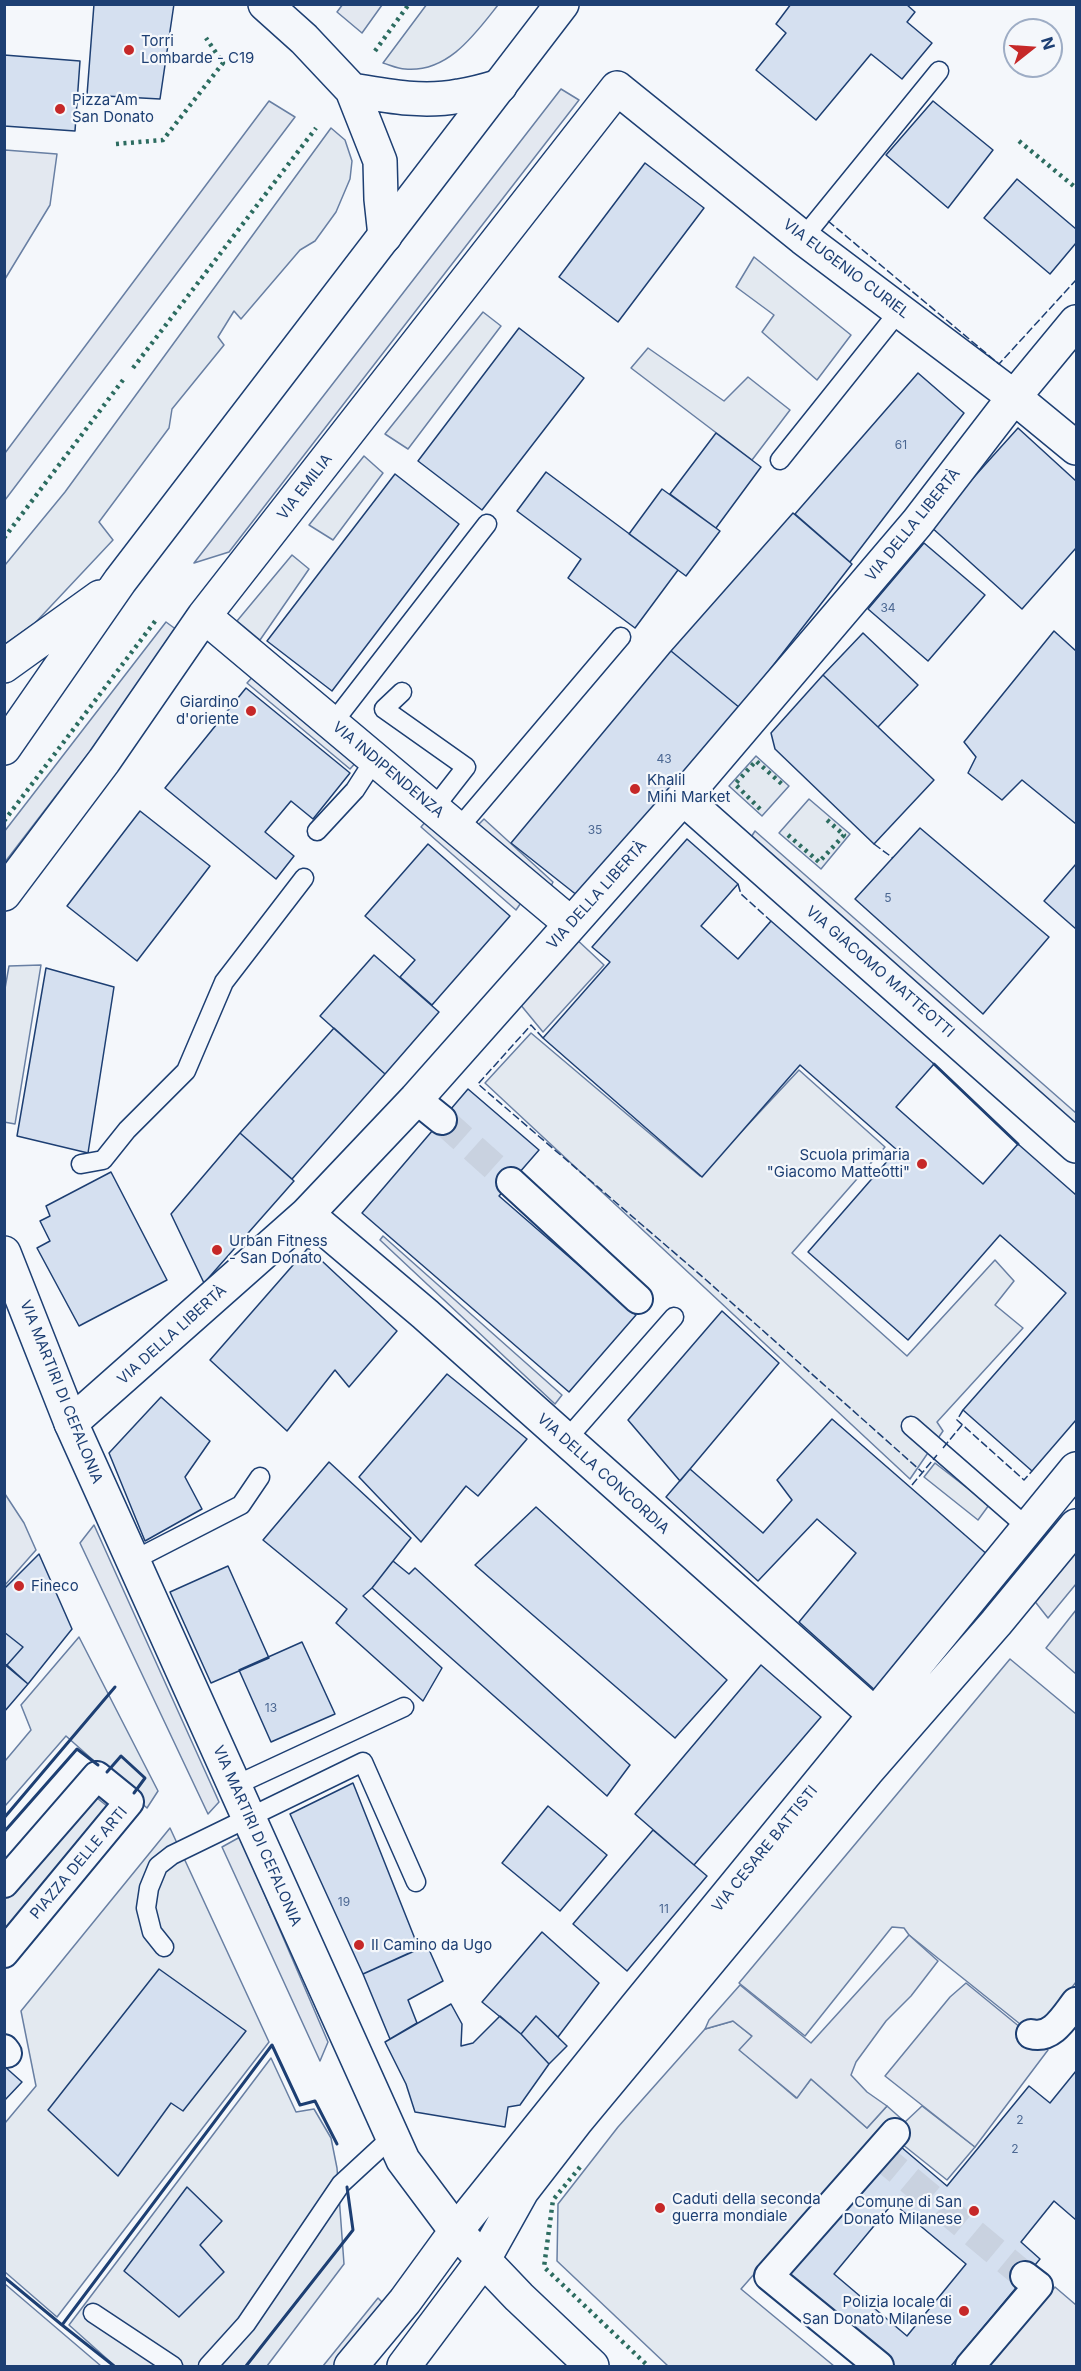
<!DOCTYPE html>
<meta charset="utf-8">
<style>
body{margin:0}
#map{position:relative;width:1081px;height:2371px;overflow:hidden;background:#f4f7fb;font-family:Inter,sans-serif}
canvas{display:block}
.frame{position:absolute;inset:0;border:6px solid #1d3f73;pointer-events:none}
.north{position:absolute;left:1003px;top:18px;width:60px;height:60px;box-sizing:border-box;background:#f4f7fb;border:2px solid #9eadc5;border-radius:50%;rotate:73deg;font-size:16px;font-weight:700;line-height:24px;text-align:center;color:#1d3f73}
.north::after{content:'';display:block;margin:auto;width:21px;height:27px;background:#c62828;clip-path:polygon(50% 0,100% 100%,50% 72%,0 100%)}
</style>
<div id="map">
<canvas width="1081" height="2371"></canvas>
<div class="frame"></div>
<div class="north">N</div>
</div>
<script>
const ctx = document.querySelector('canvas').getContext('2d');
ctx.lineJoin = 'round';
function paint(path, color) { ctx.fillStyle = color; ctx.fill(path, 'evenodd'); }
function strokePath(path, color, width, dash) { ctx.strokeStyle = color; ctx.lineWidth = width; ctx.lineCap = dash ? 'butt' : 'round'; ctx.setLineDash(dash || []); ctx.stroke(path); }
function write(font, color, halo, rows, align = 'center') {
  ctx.font = font + ' Inter,sans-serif'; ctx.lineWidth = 4.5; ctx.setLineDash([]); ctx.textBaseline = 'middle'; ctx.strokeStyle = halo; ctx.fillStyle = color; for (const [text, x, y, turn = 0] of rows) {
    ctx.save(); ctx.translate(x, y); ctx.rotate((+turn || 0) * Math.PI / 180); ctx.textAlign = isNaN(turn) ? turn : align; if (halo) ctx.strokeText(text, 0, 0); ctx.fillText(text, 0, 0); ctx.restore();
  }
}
const green = new Path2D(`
 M427,4l71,1c-23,29 -50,68 -93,64 -7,0 -15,-4 -22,-6z
 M331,128l14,12 7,21 -2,18 -14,33 -21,29 -15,9 -59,69 -7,-8 -16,26 6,8 -52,64 -3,19 -70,94 14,18 -78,83 -30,21v-79l60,-73z
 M754,257l97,78 -34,45 -55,-48 12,-17 -38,-28z
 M483,312l18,14 -93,123 -23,-15z
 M648,348l76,53 24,-24 42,33 -38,50 -121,-92z
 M364,456l19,17 -50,67 -24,-15z
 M292,555l17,14 -49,71 -23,-19z
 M756,756l33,30 -27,30 -33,-30z
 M809,799l41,35 -29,35 -42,-36z
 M41,965l-26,159 -11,-2v-128l5,-28z
 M531,1033l169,143 99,-106 86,77 -93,106 115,103 88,-96 19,21 -19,24 28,23 -86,94 6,9 -33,48 -425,-396z
 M935,1463l54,42 -11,15 -54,-43z
 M1076,1610v64l-30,-26z
 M79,1637l79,154 -11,17 -81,-72 -61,70v-45l26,-31 -10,-25z
 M1010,1659l66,55v268l-34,45 -17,1 -116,-93 -5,-7 -12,-1 -87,109 -66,-53z
 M92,1794l20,16 -107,131v-43z
 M170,1828l99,214 -212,275 -52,-45v-149l31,-37 -15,-75z
 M733,2021l20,16 -13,13 56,48 15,-19 56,49 20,-22 18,16 17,-16 53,41 -28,33 -65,-52 -141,161 93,77h-166l-111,-105 1,-57 60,-77 87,-98z
 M271,2058l25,54 18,-3 17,29 6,30 7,96 -77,102h-152l-46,-41z
 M5,2284l96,82h-96z`);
paint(green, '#e3e9f0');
strokePath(green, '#687fa3', 1.5);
const parking = new Path2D(`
 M343,4h39v1l-20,28 -25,-21z
 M561,89l18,11 -350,452 -35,11z
 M269,101l26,16 -290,383v-47z
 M5,150l52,4 -7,51 -45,74z
 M166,622l15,11 -176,229 -1,-30z
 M258,671l101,88 -9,10 -103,-86z
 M432,814l93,83 -9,13 -95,-83z
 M484,819l69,63 -2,4 -74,-60z
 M755,831l321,282v19l-330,-287z
 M573,936l31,29 -61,67 -28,-34z
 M383,1236l179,159 -7,9 -175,-164z
 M5,1494l19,29 12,27 -31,35z
 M94,1525l125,277 -11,12 -128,-271z
 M1076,1547v37l-28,34 -15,-19z
 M240,1837l88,205 -8,19 -98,-214z
 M909,1935l29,26 -27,35 -25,25 -30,41 -5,13 16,17 20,14 -20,22 -56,-49 -14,19 -58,-48 13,-14 -19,-15 -28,8 4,-9 31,-35 71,58z
 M966,1983l82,67 -73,97 -90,-71 65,-79z
 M1055,2287l21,18v61h-90z
 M378,2298l10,10 -46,58h-19z`);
paint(parking, '#e3e8f0');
strokePath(parking, '#687fa3', 1.5);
const building = new Path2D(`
 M94,4h80l-14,95 -73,-4z
 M791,4h115l9,8 -8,10 25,21 -30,36 -31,-25 -55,66 -60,-50 30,-37 -10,-9z
 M4,55l76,6 -5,70 -71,-5z
 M933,101l60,49 -45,58 -62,-53z
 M645,163l59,45 -86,114 -59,-45z
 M1017,179l59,50v14l-26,31 -66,-56z
 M519,328l65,50 -102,132 -64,-49z
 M918,373l46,40 -114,149 -55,-48z
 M1018,428l58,53v67l-54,61 -92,-83z
 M716,433l45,34 -45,61 -46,-34z
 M546,472l132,98 -43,58 -67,-50 13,-19 -64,-48z
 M395,474l64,50 -127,167 -65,-50z
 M662,489l58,42 -34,45 -57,-42z
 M793,513l59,51 -112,144 -69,-57z
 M924,543l61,52 -57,66 -60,-52z
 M1054,631l22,20v173l-54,-44 -20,20 -34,-27 8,-16 -12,-15z
 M863,633l55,52 -40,42 -55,-52z
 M671,651l69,57 -162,188 -67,-53z
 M823,675l111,105 -60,64 -99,-95 -4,-16z
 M246,688l104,85 -37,46 -22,-18 -26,31 29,24 -18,23 -111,-91z
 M140,811l70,55 -73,95 -70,-55z
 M920,828l129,109 -66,77 -128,-115z
 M687,839l51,45 -37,42 37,33 33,-38 163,143 -38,43 87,77 35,-40 58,51v225l-44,51 -69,-61 103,-117 -66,-58 -92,105 -100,-88 89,-102 -97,-85 -98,112 -159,-139 67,-76 -18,-15z
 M428,844l82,72 -78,89 -32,-28 15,-17 -50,-44z
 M1076,864v65l-32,-28z
 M374,955l65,57 -54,62 -65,-58z
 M46,968l68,19 -26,166 -71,-17z
 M334,1028l51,46 -93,105 -52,-46z
 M468,1089l71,61 -40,46 137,119 -67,77 -207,-179z
 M240,1133l54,48 -90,102 -33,-69z
 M111,1172l56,108 -88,46 -42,-78 13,-7 -10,-20 10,-5 -4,-10z
 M308,1248l89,83 -48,56 -14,-17 -48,61 -77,-71z
 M722,1311l57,52 -99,118 -52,-61z
 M447,1374l80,65 -49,57 -12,-10 -45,56 -62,-65z
 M161,1397l49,44 -25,36 17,32 -57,32 -36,-88z
 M832,1419l157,137 -112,136 -78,-70 57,-69 -39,-34 -59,62 -92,-84 24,-28 73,64 29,-33 -15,-20z
 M329,1462l82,76 -39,50 -9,8 79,72 -19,33 -87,-78 11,-14 -84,-69z
 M536,1507l191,173 -52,58 -200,-173z
 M39,1554l33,75 -44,55 -21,-19 16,-18 -19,-15v-43z
 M393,1561l16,13 6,-6 215,197 -23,31 -235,-208z
 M228,1566l41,92 -58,25 -41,-91z
 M4,1632l19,15 -16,18 -3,-1z
 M302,1642l33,72 -64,28 -32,-72z
 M4,1664l24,20 -24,28z
 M761,1665l60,52 -127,148 -59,-51z
 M353,1783l66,166 -56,25 -73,-160z
 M548,1806l59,49 -47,56 -58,-48z
 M653,1830l54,46 -80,95 -54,-47z
 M542,1932l57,51 -41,54 -22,-21 -15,18 -39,-32z
 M427,1945l16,36 -35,19 9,23 -27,16 -27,-65z
 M159,1969l87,62 -63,80 -12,-8 -53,73 -70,-66z
 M451,2004l11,20 -1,22 12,-3 27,-27 21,18 28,30 -29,41 -12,2 -3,20 -90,-15 -9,-28 -21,-42z
 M536,2016l31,30 -18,18 -28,-30z
 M4,2066l18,16 -18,19z
 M1076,2071v149l-22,-19 -33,41 19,17 -89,107h-92l-90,-74 125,-151 53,45 82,-100 21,17zM893,2203l73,61 -59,72 -73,-62z
 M187,2187l35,34 -22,24 24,27 -45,45 -55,-46z`);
paint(building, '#d5e0f0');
strokePath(building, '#1d3f73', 1.5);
strokePath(new Path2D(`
 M442,1120l69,62
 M877,2153l148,123`), '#c9d2e0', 28, [28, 14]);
const service = new Path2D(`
 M803,238l136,-167
 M780,460l120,-150
 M402,692l-18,17 82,58 -32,41
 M332,724l155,-200
 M458,829l163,-192
 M317,831l38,-41 20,-31
 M81,1164l22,-4 24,-30 59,-59 38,-89 80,-104
 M911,1426l117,102
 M566,1440l108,-123
 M132,1561l109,-56 19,-28
 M234,1786l170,-79
 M164,1947l-12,-15 -6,-24 3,-20 9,-22 14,-11 191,-93 53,120
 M93,2313l80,53
 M208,2366l38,-42 95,-140 52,-48`);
const pedestrian = new Path2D(`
 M416,1099l26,21
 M511,1182l127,117
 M4,1883l93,-107 32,26 -125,151
 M1031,2034c21,6 34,-18 45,-32
 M4,2049l3,4
 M879,2366l-110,-90 126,-143
 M970,2366l68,-80 -13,-10`);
const minor = new Path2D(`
 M265,4l39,35 48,51 28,71 1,38 4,37
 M352,90c35,6 71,13 107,6 14,-2 28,-6 41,-10
 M204,616l367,308
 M683,798l393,348
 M4,894l100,-133 100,-145 413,-528 186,150 211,159 62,51
 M307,1214l118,100 467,416
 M71,1423l236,-209 109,-115 267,-301 234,-275 97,-126 62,-75
 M456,2231l180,-224 440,-538
 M484,2259l38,-68 55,-71 290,-349 129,-148 80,-97`);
const tertiary = new Path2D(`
 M4,666l96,-69
 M4,748l116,-167 442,-577
 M4,1253l67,170 332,737 53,71 63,66 73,69
 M351,2366l54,-65 51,-70
 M404,2366l80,-107`);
strokePath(service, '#1d3f73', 21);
strokePath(pedestrian, '#1d3f73', 32);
strokePath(minor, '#1d3f73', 36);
strokePath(tertiary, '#1d3f73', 36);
strokePath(service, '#f4f7fb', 18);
strokePath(pedestrian, '#f4f7fb', 28);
strokePath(minor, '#f4f7fb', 33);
strokePath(tertiary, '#f4f7fb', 33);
strokePath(new Path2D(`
 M375,51l34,-47
 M1019,141l57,47
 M116,144l47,-4 60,-77 -17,-25
 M133,368l183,-240
 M4,538l119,-158
 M760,809l-25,-25 21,-23 27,24
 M4,821l152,-201
 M788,835l31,27 25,-27 -18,-16
 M580,2167l-27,33 -9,67 104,99`), '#2c6c60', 4.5, [3, 4.5]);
strokePath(new Path2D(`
 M828,221l171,143 77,-84
 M874,844l19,14
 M738,884l3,10 30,27
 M543,1038l-12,-13 -53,59 227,195 217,193
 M963,1410l-6,10 67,60 8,-9
 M4,1448v1
 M943,1448l19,-23
 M912,1485l25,-30`), '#1d3f73', 1.5, [8, 3]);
strokePath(new Path2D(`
 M934,1064l84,80
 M107,1772l14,-16 24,22 -11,15
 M4,1818l111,-131
 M4,1832l73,-83 21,16
 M4,2277l58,48
 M114,2366l-52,-41 210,-280 28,60 15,-4 22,43
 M246,2366l107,-136 -6,-43`), '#1d3f73', 3);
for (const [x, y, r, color] of [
 [129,50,6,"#c62828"],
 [60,109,6,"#c62828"],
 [251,711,6,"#c62828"],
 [635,789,6,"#c62828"],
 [922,1164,6,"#c62828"],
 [217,1250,6,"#c62828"],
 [19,1586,6,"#c62828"],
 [359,1945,6,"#c62828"],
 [660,2208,6,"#c62828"],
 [974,2211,6,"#c62828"],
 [964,2311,6,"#c62828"]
]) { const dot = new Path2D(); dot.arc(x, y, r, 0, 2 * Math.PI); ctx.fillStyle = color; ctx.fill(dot); strokePath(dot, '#f4f7fb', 2); }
write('12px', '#4b6792', null, [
 ["61",901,445],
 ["34",888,608],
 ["43",664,759],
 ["35",595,830],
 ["5",888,898],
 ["13",271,1708],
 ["19",344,1902],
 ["11",664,1909],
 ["2",1020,2120],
 ["2",1015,2149]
]);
write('15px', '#1d3f73', '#f4f7fb', [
 ["Torri",141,41],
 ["Lombarde - C19",141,58],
 ["Pizza Am",72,100],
 ["San Donato",72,117],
 ["Giardino",239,702,"right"],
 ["d'oriente",239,719,"right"],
 ["Khalil",647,780],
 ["Mini Market",647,797],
 ["Scuola primaria",910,1155,"right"],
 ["\"Giacomo Matteotti\"",910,1172,"right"],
 ["Urban Fitness",229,1241],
 ["- San Donato",229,1258],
 ["Fineco",31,1586],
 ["Il Camino da Ugo",371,1945],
 ["Caduti della seconda",672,2199],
 ["guerra mondiale",672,2216],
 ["Comune di San",962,2202,"right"],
 ["Donato Milanese",962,2219,"right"],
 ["Polizia locale di",952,2302,"right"],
 ["San Donato Milanese",952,2319,"right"]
], 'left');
write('15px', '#1d3f73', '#f4f7fb', [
 ["VIA EUGENIO CURIEL",846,269,37],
 ["VIA EMILIA",305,487,-52],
 ["VIA DELLA LIBERTÀ",913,525,-51],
 ["VIA INDIPENDENZA",388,770,40],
 ["VIA DELLA LIBERTÀ",597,895,-48],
 ["VIA GIACOMO MATTEOTTI",880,972,41],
 ["VIA DELLA LIBERTÀ",172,1335,-42],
 ["VIA MARTIRI DI CEFALONIA",61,1392,68],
 ["VIA DELLA CONCORDIA",603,1474,42],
 ["VIA MARTIRI DI CEFALONIA",257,1836,66],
 ["VIA CESARE BATTISTI",765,1849,-51],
 ["PIAZZA DELLE ARTI",79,1863,-50]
]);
</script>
